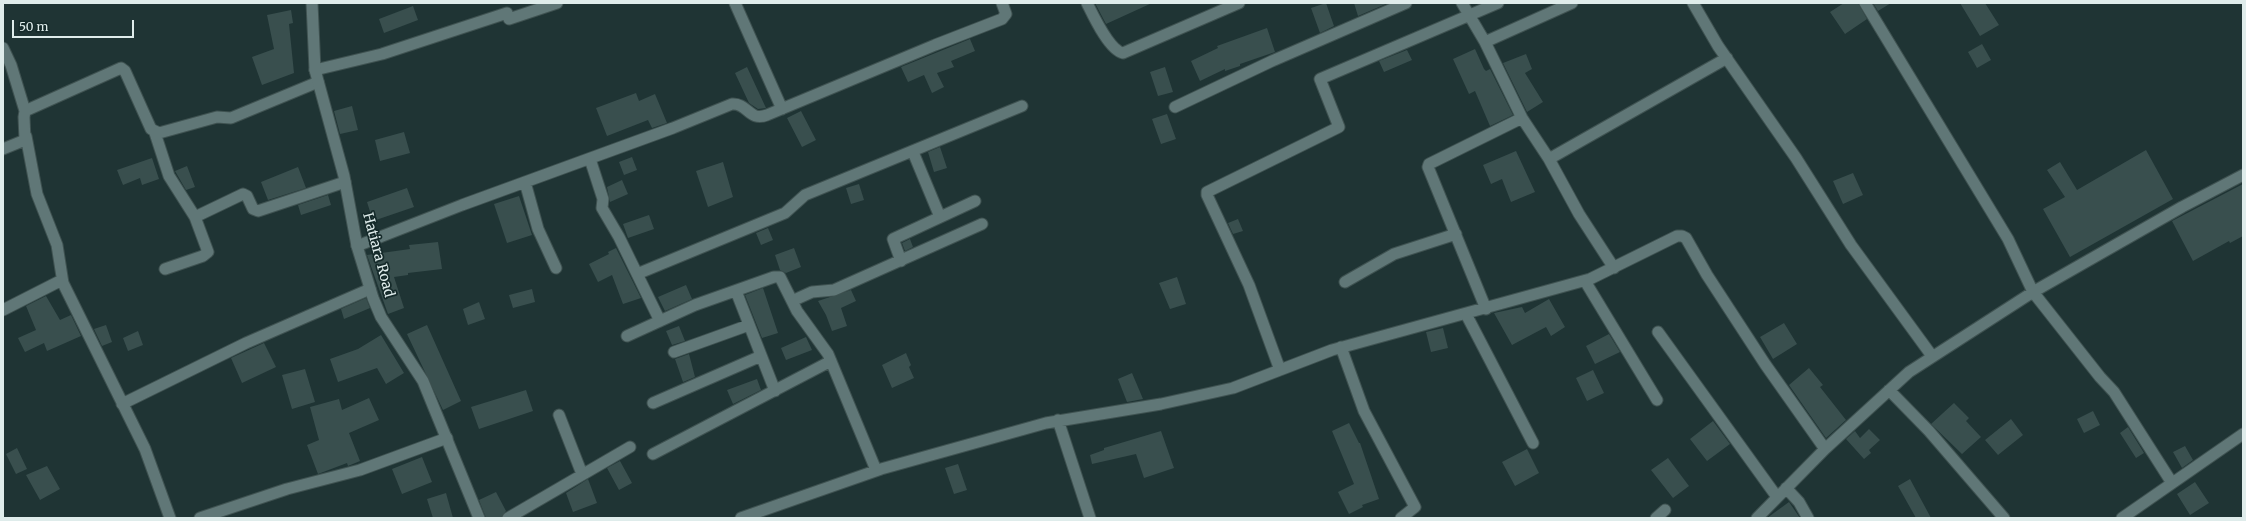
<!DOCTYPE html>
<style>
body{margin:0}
#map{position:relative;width:2246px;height:521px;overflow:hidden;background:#1f3434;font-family:Merriweather,serif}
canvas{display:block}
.frame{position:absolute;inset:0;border:4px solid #dfeceb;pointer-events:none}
.scale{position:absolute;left:12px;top:20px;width:122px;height:18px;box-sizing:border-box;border:2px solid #dfeceb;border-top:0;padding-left:5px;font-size:12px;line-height:14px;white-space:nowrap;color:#dfeceb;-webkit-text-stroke:3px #152a2a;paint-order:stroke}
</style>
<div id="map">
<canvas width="2246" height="521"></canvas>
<div class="frame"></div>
<div class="scale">50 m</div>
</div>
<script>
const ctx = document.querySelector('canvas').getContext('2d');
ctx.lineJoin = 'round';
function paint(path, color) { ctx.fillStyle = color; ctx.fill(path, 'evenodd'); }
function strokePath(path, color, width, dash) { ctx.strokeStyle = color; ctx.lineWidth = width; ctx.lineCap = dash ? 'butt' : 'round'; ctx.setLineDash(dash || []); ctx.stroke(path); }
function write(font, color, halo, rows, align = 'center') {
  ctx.font = font + ' Merriweather,serif'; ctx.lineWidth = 3.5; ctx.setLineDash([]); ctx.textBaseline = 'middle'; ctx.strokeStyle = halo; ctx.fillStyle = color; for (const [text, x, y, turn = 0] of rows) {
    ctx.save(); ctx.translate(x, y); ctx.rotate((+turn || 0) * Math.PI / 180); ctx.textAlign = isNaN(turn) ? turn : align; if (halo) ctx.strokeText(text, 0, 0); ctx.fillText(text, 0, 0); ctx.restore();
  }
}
paint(new Path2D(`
 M1095,3h57l-46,21z
 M1326,3l8,23 -14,7 -9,-25z
 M1354,3h34l-30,13z
 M1844,3h14l9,16 -22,15 -15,-22z
 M1873,3h18l-13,8z
 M1960,3h25l14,22 -19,11z
 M413,6l5,14 -34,13 -5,-14z
 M291,10l2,13 -4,1 5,49 -32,12 -10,-28 22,-8 -7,-34z
 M1267,28l8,24 -35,12v2l-15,5v-2l-25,12 -9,-20 27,-13 -1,-2z
 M970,39l5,12 -24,10 3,6 -17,6 7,14 -12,6 -8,-18 -16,7 -7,-15z
 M1982,44l9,16 -14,8 -9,-16z
 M1475,49l9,20 2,2 4,-2 23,46 -23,11 -15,-35 -6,3 -16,-35z
 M1407,50l5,10 -28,12 -5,-11z
 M1526,54l6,15 -7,4 18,29 -16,10 -24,-49z
 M747,67l19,41 -8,1 -9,-6 -14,-30z
 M1165,67l8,25 -15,4 -8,-24z
 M636,93l3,8 16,-7 12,29 -15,5 -4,-8 -41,16 -11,-28z
 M352,106l6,24 -18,4 -6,-23z
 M801,111l15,29 -14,7 -15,-29z
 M1167,114l9,25 -15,5 -9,-25z
 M404,132l6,21 -30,8 -5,-21z
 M940,147l7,21 -13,4 -6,-20z
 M2146,150l27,49 -103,58 -27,-48 22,-12 -18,-27 13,-8 17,28z
 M1516,151l19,41 -24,10 -9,-23 -11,5 -8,-19z
 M632,157l5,13 -13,5 -5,-13z
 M152,158l7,21 -17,6 -2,-7 -17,7 -6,-15z
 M723,162l10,35 -25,10 -12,-36z
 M187,166l8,21 -9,3 -11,-19z
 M298,167l8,21 -38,12 -7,-18z
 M1853,173l10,22 -20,9 -10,-23z
 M622,180l6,14 -18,8 -3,-15z
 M859,184l5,16 -13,4 -5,-16z
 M2243,184v52l-13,7 -1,-2 -36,20 -21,-40z
 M407,188l7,19 -41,14 -6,-19z
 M328,195l3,10 -30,10 -3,-10z
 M519,196l13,39 -25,8 -13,-39z
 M649,215l5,14 -26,9 -5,-14z
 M1238,219l5,12 -10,3 -5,-11z
 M768,228l5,12 -12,5 -5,-12z
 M910,239l3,8 -8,4 -3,-8z
 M438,242l4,27 -34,4v2l-14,2 10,31 -16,6 -21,-59 43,-6 -1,-4z
 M616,248l25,50 -18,6 -11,-29 -14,7 -9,-18 20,-10 -1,-2z
 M794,248l7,19 -15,6 -6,-3 -5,-15z
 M1177,277l9,27 -16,5 -11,-26z
 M686,285l6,14 -27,12 -7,-14z
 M763,288l15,45 -16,5 -17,-43z
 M532,289l3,13 -22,6 -4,-13z
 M851,290l5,11 -15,7 6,18 -15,5 -6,-16 -8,-14z
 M46,296l14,24 11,-5 10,21 -34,15 -3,-8 -19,9 -7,-14 18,-8 -10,-24z
 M366,298l4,10 -26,11 -3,-10z
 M1549,299l16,28 -14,9 -5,-9 -34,18 -18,-32 28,-6 3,6z
 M479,302l6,17 -17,6 -5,-16z
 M1784,323l13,21 -24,15 -13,-22z
 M106,325l6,17 -10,4 -8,-17z
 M427,325l34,76 -18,9 -36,-76z
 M679,326l6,15 -13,4 -6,-14z
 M1443,328l5,20 -17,4 -5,-20z
 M138,331l5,14 -15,6 -5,-13z
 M1609,334l11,18 -25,12 -9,-18z
 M381,335l23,38 -18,11 -9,-16 -39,14 -8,-23 28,-10z
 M806,337l6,13 -26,10 -5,-12z
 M264,343l12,24 -34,16 -11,-25z
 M906,353l5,12 -2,2 5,11 -22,10 -10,-23z
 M689,354l6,23 -12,5 -8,-23z
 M1809,368l14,17 -3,2 26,33 -20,18 -37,-53z
 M305,369l10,33 -23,7 -10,-34z
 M1593,370l11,23 -17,8 -11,-23z
 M1132,373l11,26 -16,3 -9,-23z
 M757,379l4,11 -28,14 -6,-14z
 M526,390l7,21 -54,18 -8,-22z
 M369,398l10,22 -30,13 11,28 -12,5 -1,-3 -29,11 -11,-29 12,-5 -9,-33 29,-8 3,11z
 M1954,403l15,15 -3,3 15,16 -19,17 -31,-30z
 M2093,411l7,14 -16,8 -7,-14z
 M2011,419l12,16 -25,20 -13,-15z
 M1713,421l17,23 -23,17 -17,-22z
 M1349,423l10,20h1l19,56 -17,6 1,2 -14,7 -11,-22 16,-8 -22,-53z
 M2128,427l16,26 -8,5 -16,-25z
 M1869,429l11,11 -11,10 2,3 -7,6 -18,-20 9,-8 5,7z
 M1161,431l13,37 -30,10 -8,-24 -44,10 -2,-9 14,-5v-2z
 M2185,446l8,14 -11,8 -9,-16z
 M17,448l10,21 -11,5 -10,-20z
 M1527,449l12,24 -24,13 -13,-24z
 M422,457l10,25 -30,12 -10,-25z
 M1668,458l21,28 -16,12 -22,-28z
 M620,461l12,22 -13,7 -12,-22z
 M958,464l9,26 -13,4 -9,-26z
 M47,466l13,23 -20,11 -14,-25z
 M588,479l9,24 -24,9 -7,-19z
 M1910,479l21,39h-15l-18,-32z
 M2195,482l14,21 -19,12 -13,-21z
 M496,492l10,19 -5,7h-15l-7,-18z
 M446,493l7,25h-20l-6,-19z
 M1789,502l11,16h-33z`), '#394f4e');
const minor = new Path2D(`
 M735,3l47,106
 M1087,3c6,12 22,47 36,50l116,-50
 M1462,3l23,39 37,76 27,41 30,55 35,54
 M1693,3l25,43 78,112 55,87 81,111
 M1865,3l143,236 25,53 67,85 14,15 58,91
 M509,19l48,-16
 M1485,42l87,-39
 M3,48l8,17 14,46
 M315,70l67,-16 125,-41
 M1175,107l97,-46 134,-58
 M155,133l14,43 26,41 48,-23 4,2 6,13 5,2 87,-29
 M26,136l11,58 20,51 6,38
 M3,149l22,-9 -1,-23 1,-6 96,-43 4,3 26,58 8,4 58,-16 14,1 87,-36
 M913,152l27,65
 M590,159l13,40 -1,9 17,29 41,84
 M1549,159l178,-101
 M525,182l13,47 18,39
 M357,246l105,-41 211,-77 59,-24c16,-1 17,18 35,11l168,-70 67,-26 4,-5 -4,-11
 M901,261l-8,-22 82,-38
 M165,269l38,-13 5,-4 -13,-35
 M637,274l148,-61 20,-18 217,-89
 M1585,281l72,119
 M1345,282l49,-28 62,-20
 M736,291l39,100
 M792,301l20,-9 22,-2 148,-66
 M1486,309l-58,-142 1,-3 93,-46
 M3,310l55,-28 5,1 82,166 25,69
 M1466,314l67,129
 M1658,332l119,165
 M627,336l68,-31 79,-28h6l17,34 31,43 48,116
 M1341,347l23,64 51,96 -14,11
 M674,352l75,-27
 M1280,370l-31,-85 -42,-90v-3l132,-65 -19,-48 178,-76
 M1889,390l40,41 75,87
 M653,403l108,-47
 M122,404l124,-61 124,-54
 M559,415l23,59
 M1058,420l32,98
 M653,454l178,-93
 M1786,488l13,14 9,16
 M200,518l87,-29 73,-19 87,-32
 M508,518l122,-71
 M741,518l140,-49 165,-46 115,-19 72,-16 99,-38 258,-71 87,-43h5l4,2 21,37 58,89 60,85
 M1656,518l9,-8
 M1757,518l68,-69 84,-77 124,-80 149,-85 61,-32
 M2122,518l121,-84`);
const tertiary = new Path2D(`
 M312,3l3,67 29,106 13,70 16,52 8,19 42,64 56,137`);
strokePath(minor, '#3f5251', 13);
strokePath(tertiary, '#3f5251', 13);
strokePath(minor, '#607777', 11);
strokePath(tertiary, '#607777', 11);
write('14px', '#dfeceb', '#152a2a', [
 ["Hatiara Road",378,255,75]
]);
</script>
